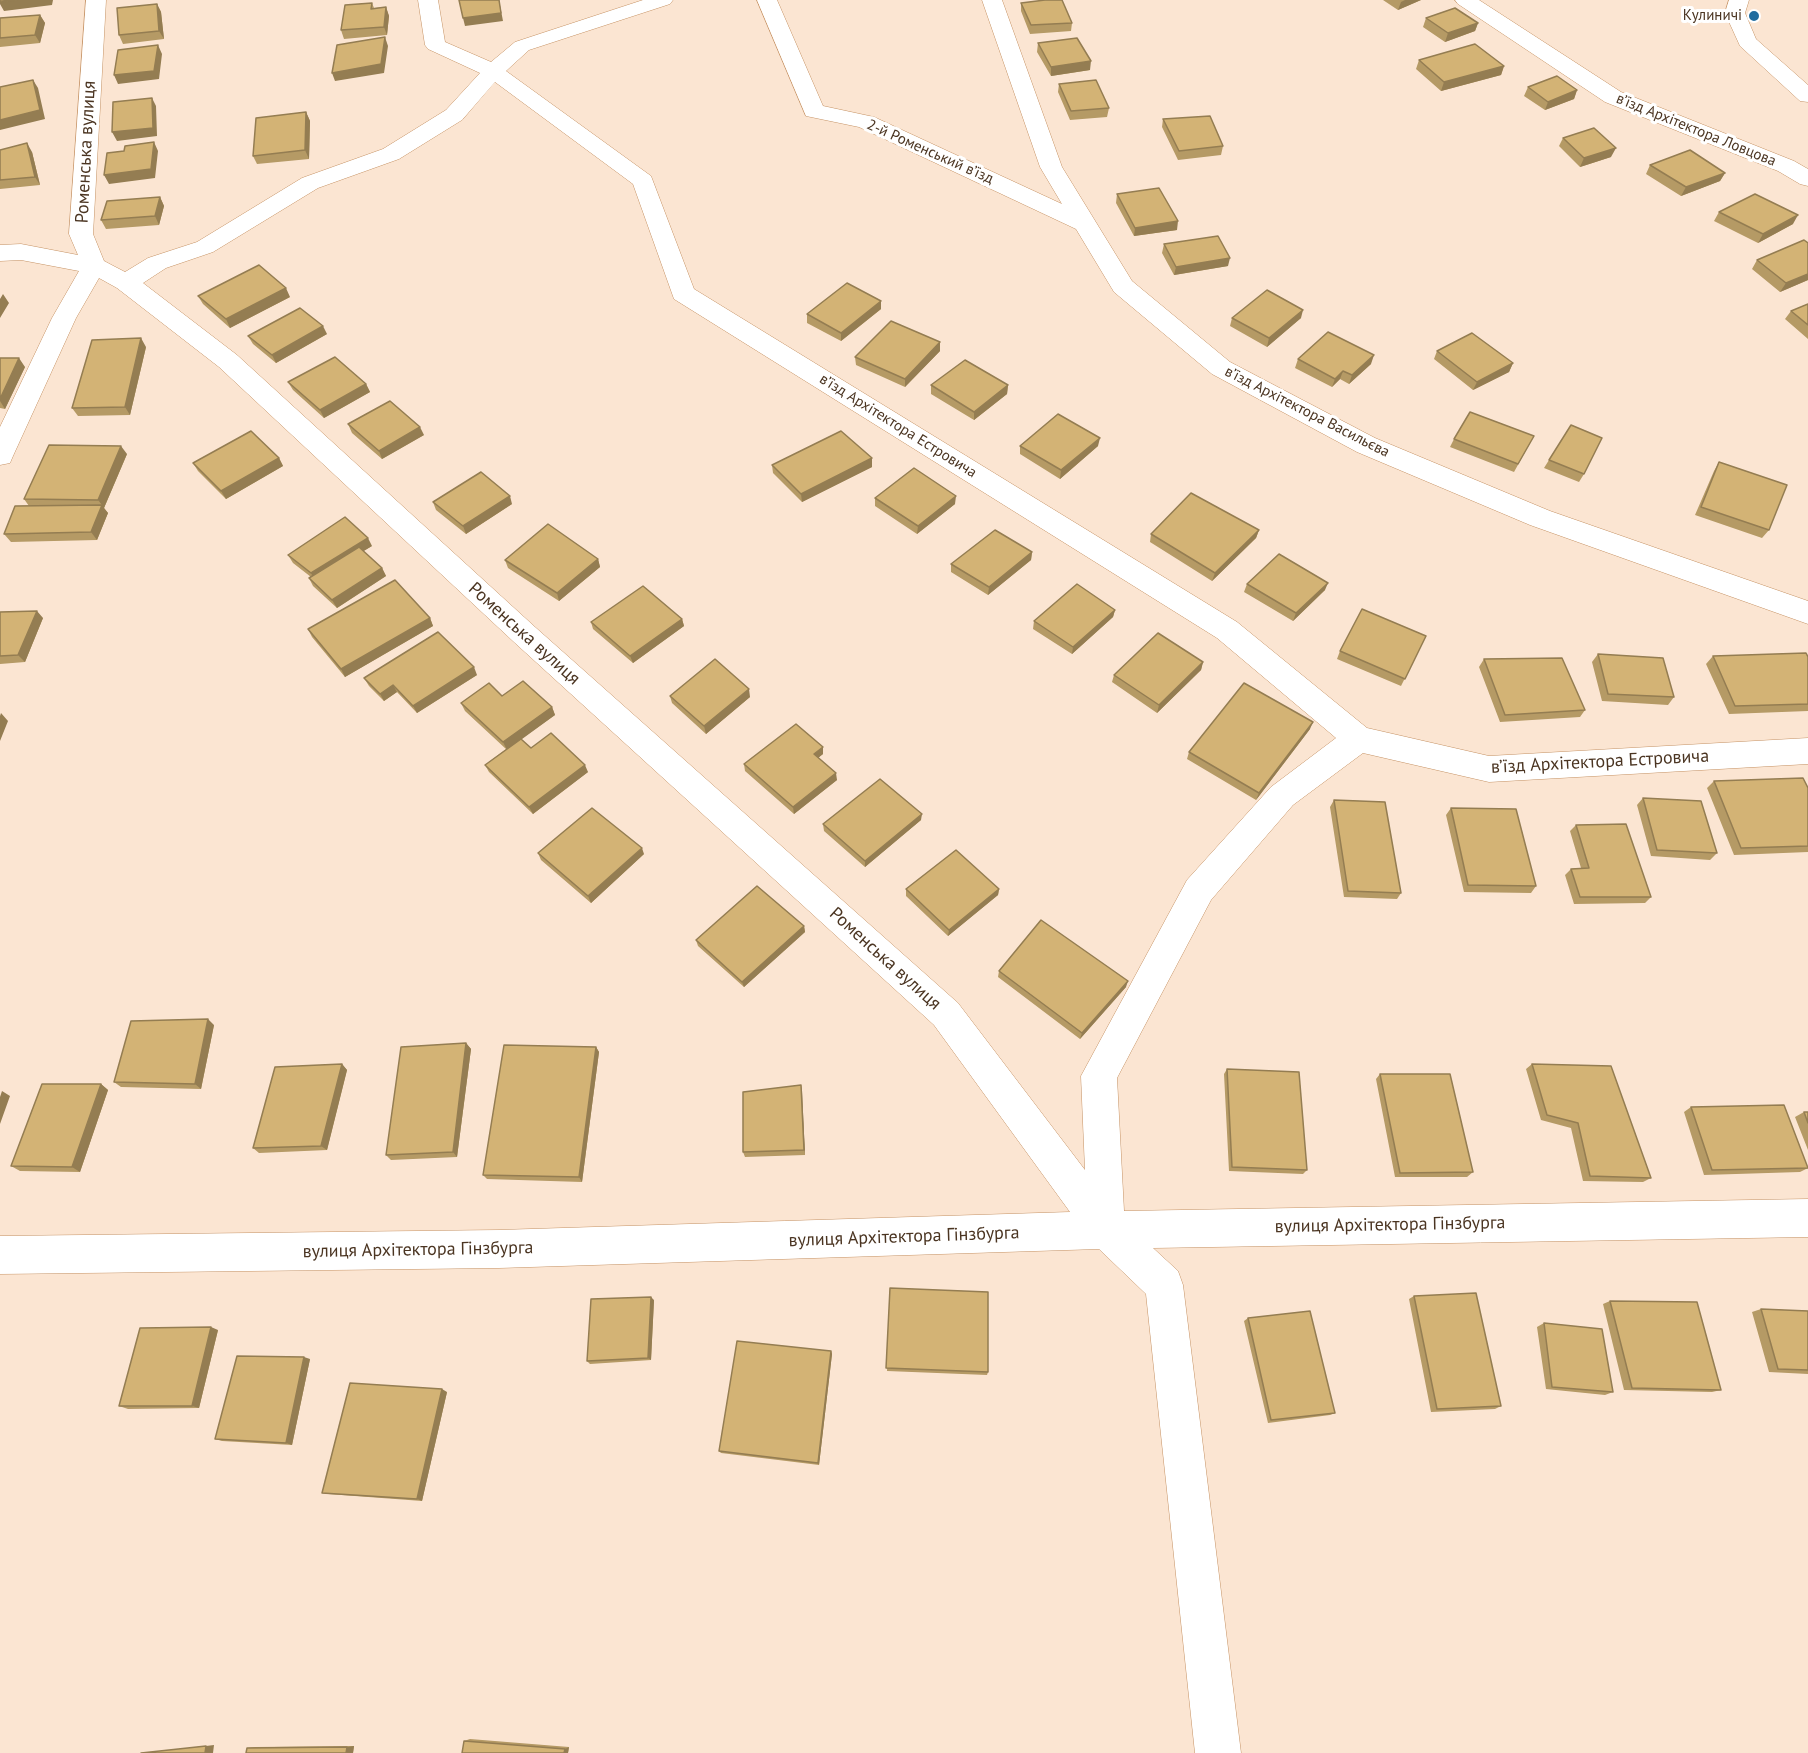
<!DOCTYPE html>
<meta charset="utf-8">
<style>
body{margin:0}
canvas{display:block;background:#fbe5d2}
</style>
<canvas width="1808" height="1753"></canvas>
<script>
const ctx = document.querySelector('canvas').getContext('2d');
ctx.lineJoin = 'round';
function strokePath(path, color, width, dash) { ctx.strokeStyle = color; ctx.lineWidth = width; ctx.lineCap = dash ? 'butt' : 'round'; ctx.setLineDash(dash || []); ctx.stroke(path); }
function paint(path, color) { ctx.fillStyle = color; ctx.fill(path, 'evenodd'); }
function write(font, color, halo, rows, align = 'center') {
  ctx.font = font + ' "PT Sans",sans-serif'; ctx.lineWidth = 6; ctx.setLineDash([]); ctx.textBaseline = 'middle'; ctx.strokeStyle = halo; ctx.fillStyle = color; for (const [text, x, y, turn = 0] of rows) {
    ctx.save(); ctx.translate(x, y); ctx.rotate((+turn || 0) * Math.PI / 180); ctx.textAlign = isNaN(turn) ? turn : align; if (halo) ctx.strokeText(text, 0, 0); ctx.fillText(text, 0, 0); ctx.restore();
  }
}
const minor = new Path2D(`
 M86,0h20l-13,234 11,27 21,11 23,-14 49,-16 105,-64 81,-29 63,-39 34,-37 -52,-24 -3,-4 -7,-45h20l7,42 46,20 24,-20 128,-42h30l-3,4 -141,46 -23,21 145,105 43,113 543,333 130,106 122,28 319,-18v26l-319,18 -126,-29 -70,52 -82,95 -94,178 7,133 684,-12v38l-655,11 25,23 5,14 58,468h-46l-49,-459 -47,-45 -600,19 -499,6v-38l499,-6 571,-18 -136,-187 -419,-382 -296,-276 -102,-79 -18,-10 -23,40 -63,138 -3,7 -10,2v-38l52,-109 27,-47 -58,-11 -21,1v-16l21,-1 57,11 -9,-21zM495,82l138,102 41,115 543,339 119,100 -65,49 -84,93 -106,196 4,94 -127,-167 -423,-376 -298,-272 -94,-72 23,-15 47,-16 105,-64 81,-29 63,-39z
 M757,0h20l46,106 51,11 188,87 -22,-37 -58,-167h20l60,167 70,114 98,81 145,76 175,73 258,90v23l-278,-99 -173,-73 -145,-78 -98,-82 -38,-63 -217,-102 -53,-11z
 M1455,0h24l142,92 173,69 14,8v17l-8,-2 -22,-13 -173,-69 -147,-98z
 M1729,0h20l-4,13 11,26 52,46v17l-8,-1 -60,-55 -15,-33z`);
strokePath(minor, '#c59264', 1);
paint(minor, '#fff');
paint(new Path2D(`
 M1383,0h38l-23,10z
 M372,3l2,5 12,-1 3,9 -2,19 -43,4 -3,-9z
 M1021,3l51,20 -1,8 -41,3 -9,-23z
 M157,4l4,8 3,27 -41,5 -4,-9z
 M40,15l5,8 -5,20 -40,4v-29z
 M1426,18l52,5 -3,8 -30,11 -22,-15z
 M1038,43l52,27 -39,6 -14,-24z
 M1419,60l85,6 -3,9 -60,16 -25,-22z
 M1059,84l50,24 -2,9 -37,3 -12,-28z
 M1528,87l49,3 -3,9 -29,11 -21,-14z
 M306,112l4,9 -1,38 -52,5 -4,-8z
 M1163,119l60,27 -2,9 -43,5 -16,-33z
 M1563,138l48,19 -31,10 -21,-21z
 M0,150l32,2 8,33 -40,4z
 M1650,165l75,8 -5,8 -39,15 -35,-22z
 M1117,194l60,36 -43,6 -18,-33z
 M160,197l4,9 -5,19 -53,4 -5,-9z
 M1719,212l74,12 -35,19 -44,-22z
 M1164,244l64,22 -54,9 -12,-22z
 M1757,260l51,20 -28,12 -28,-23z
 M198,296l92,1 -60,31 -27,-24z
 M881,301v8l-40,32 -34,-18v-9z
 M1808,304v35l-23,-20 6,-8z
 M1232,318h69l-34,29 -37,-21z
 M327,334l-51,29 -23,-19 -5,-8z
 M146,347l-16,68 -52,1 -6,-8z
 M940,351l-35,36 -49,-22 -1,-8z
 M1437,351l76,12 -4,9 -36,18 -39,-31z
 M0,358l25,9 -20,42 -5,-1z
 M1298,359l73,5 -22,20 -9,-5 -8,8 -37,-19z
 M288,382l78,2 4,8 -46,26 -31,-28z
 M931,385h77l-1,9 -33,26 -43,-26z
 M348,424l76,11 -42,24 -30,-26z
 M1534,436l-20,36 -64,-25 4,-8z
 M1020,446h78l-38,33 -40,-25z
 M127,454l-23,54 4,5 -11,27 -86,2 -7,-8 25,-28 -5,-7z
 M279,458l4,8 -57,33 -28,-28 -5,-8z
 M872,458v9l-70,35 -29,-29 -1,-8z
 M1549,460l35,14 -5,8 -35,-14z
 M1719,462l50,68 -7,8 -67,-23 19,-44z
 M875,498l80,6 -38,30 -42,-28z
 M433,502l79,2 -46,30 -30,-24z
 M1259,530l-3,8 -44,43 -62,-39 1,-8z
 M372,546l-9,5 19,17 4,8 -49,32 -24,-22 -4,-8 2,-1 -18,-14 -5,-8z
 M1032,552l-1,8 -43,35 -37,-23v-8z
 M598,559l2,8 -41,34 -51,-33 -3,-8z
 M1247,584l78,6 -32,31 -49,-29z
 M1115,610l-2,7 -41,37 -39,-25 1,-8z
 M0,612l43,6 -18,44 -25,2z
 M430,618l3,8 -88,51 -33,-40 -4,-8z
 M682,619l2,7 -51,37 -40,-34 -2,-7z
 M1426,636l-25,50 -64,-27 3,-8z
 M1598,654l76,43 -6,8 -66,-4 -10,-39z
 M1713,656l95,1v54l-79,3 -23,-50z
 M1484,659l101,51 -5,7 -80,5 -21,-55z
 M1203,662l-2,8 -44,43 -45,-31 2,-7z
 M477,675l-60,38 -20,-21 -13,9 -15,-15 -5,-8z
 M502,696l50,11 3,8 -34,24 10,9 57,24 -55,42 -44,-42 -4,-7 21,-16 -41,-38 -4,-8z
 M670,696l80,1 -44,37 -34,-31z
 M1310,729l-54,71 -69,-41 2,-7z
 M823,747v7l-5,4 19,22 -43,34 -49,-43 -1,-7z
 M1714,781l94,7v64l-74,3 -27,-67z
 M1643,798l74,55 -7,7 -59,-4 -14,-51z
 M1334,800l67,93 -4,6 -53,-2 -14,-90z
 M1451,808l85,78 -5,7 -67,-1 -18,-77z
 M921,820l-56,47 -41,-36 -1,-7z
 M1576,825l75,72 -6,6 -71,1 -9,-29 6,-6 10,-1 -11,-37z
 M538,853l106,1 -53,49 -50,-43z
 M906,889h93l-1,6 -50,41 -42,-40z
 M804,926l1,6 -61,55 -46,-41 -2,-6z
 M999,971l127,16 -46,52 -82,-62z
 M214,1025l-13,64 -80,-2 -7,-5z
 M466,1043l5,6 -14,108 -66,3 -5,-5z
 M596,1047l3,5 -17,130 -95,-3 -4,-4z
 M342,1064l5,6 -20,80 -68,3 -6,-5z
 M1532,1064l119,114 -8,4 -60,-1 -12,-53 -30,-8 -15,-51z
 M1227,1069l80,101 -4,4 -74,-3 -5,-97z
 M1380,1074l93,98 -6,5h-72l-19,-98z
 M101,1084l7,6 -28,82 -60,-1 -9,-5z
 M801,1085l4,70 -60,2 -2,-5z
 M1691,1107l117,61 -8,4 -96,3 -20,-63z
 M1804,1112h4v38l-13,-33z
 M890,1288l98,84 -1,3 -100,-4z
 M1414,1296l87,110 -6,3 -64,3 -22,-113z
 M654,1300l-3,60 -61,4 -3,-3z
 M1610,1301l111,89 -9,2 -88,-2 -21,-86z
 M1761,1309l47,2v63l-39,-2 -17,-60z
 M1248,1318l87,95 -5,2 -62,8 -24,-102z
 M1544,1323l69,69 -8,3 -59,-6 -9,-62z
 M218,1330l-19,78 -71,1 -9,-3z
 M831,1351l1,3 -13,111 -98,-12 -2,-2z
 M310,1359l-18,86 -70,-4 -7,-2z
 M447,1392l-25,109 -94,-7 -6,-1z
 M470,1739l99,8 -1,6 -104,-12z
 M354,1746l-1,7 -106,-5 8,-1z`), '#b59a65');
paint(new Path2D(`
 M17,0h36l-1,5 -48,6 -4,-7v-2z
 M499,0l4,21 -38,5 -2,-8z
 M1405,0h16l-23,10 3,-8z
 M157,4l4,8 3,27 -5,-8z
 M386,7l3,9 -2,19 -3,-8z
 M40,15l5,8 -5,20 -5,-8z
 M1478,23l-3,8 -30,11 3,-9z
 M385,37l3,9 -4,27 -49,8 -3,-8z
 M158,45l4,9 -3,25 -41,5 -4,-9z
 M1091,61l-1,9 -39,6v-9z
 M1504,66l-3,9 -60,16 3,-9z
 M33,80l5,8 7,31 -45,11v-10z
 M1577,90l-3,9 -29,11 3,-8z
 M152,98l4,8 1,30 -40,5 -5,-9z
 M306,112l4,9 -1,38 -4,-9z
 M154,142l4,9 -3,27 -46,6 -5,-9z
 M27,143l5,9 8,33 -5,-8z
 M1616,148l-5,9 -31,10 4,-9z
 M1725,173l-5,8 -39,15 5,-9z
 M160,197l4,9 -5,19 -4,-9z
 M1798,215l-5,9 -35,19 5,-9z
 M1178,221l-1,9 -43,6 1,-8z
 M1230,258l-2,8 -54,9 2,-8z
 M1808,274v6l-28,12 6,-9z
 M286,288l4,9 -60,31 -4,-9z
 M3,294l6,9 -9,15v-19z
 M881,301v8l-40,32v-8z
 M1303,310l-2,8 -34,29 2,-9z
 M323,326l4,8 -51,29 -4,-8z
 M141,338l5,9 -16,68 -5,-8z
 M940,342v9l-35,36v-8z
 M1374,355l-3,9 -22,20 3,-9z
 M19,358l6,9 -20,42 -5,-8v-2z
 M1513,363l-4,9 -36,18 4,-8z
 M1343,371l-3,8 -8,8 3,-8z
 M366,384l4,8 -46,26 -4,-8z
 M1008,385l-1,9 -33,26v-8z
 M420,427l4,8 -42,24 -3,-8z
 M1100,438l-2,8 -38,33 1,-9z
 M121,446l6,8 -23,54 4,5 -11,27 -6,-8 11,-27 -4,-5z
 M279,458l4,8 -57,33 -5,-8z
 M872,458v9l-70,35 -1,-8z
 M510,496l2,8 -46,30 -3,-8z
 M956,496l-1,8 -38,30 1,-8z
 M1259,530l-3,8 -44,43 3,-8z
 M368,538l4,8 -57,35 -4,-8z
 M1032,552l-1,8 -43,35 1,-8z
 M598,559l2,8 -41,34 -2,-8z
 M382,568l4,8 -49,32 -5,-8z
 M1328,583l-3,7 -32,31 3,-8z
 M1115,610l-2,7 -41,37 1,-7z
 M37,611l6,7 -18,44 -7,-7z
 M430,618l3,8 -88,51 -4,-8z
 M682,619l2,7 -51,37 -3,-7z
 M1203,662l-2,8 -44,43 2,-8z
 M474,667l3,8 -60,38 -4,-7z
 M393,685l4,7 -13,9 -4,-7z
 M749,689l1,8 -44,37 -2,-8z
 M552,707l3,8 -48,35 -4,-8z
 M1,713l7,8 -8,20v-25z
 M1313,722l-3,7 -54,71 3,-7z
 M823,747v7l-9,7v-7z
 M585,765l3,7 -55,42 -4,-7z
 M836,773l1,7 -43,34 -1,-7z
 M922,814l-1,6 -56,47v-6z
 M642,848l2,6 -53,49 -3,-7z
 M999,889l-1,6 -50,41 1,-6z
 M804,926l1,6 -61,55 -2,-5z
 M1128,981l-2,6 -46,52 2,-6z
 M208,1019l6,6 -13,64 -6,-5z
 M466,1043l5,6 -14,108 -4,-5z
 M596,1047l3,5 -17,130 -3,-5z
 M342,1064l5,6 -20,80 -6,-4z
 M101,1084l7,6 -28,82 -8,-5z
 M801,1085l1,5 3,65 -1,-5z
 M2,1091l8,5 -10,28v-27z
 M651,1297l3,3 -3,60 -3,-2z
 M211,1327l7,3 -19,78 -7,-2z
 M831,1351l1,3 -13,111 -1,-2z
 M304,1357l6,2 -18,86 -6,-2z
 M442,1389l5,3 -25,109 -5,-2z
 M214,1745l-1,8h-8l1,-7z
 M354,1746l-1,7h-7l1,-6z
 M569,1747l-1,6h-4l1,-4z`), '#947d52');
const building = new Path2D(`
 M0,0h17l-17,2z
 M459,0h40l2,13 -38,5z
 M1045,0h17l10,23 -41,2 -10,-22z
 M372,3l-1,6 15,-2 -2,20 -43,3 4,-25z
 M157,4l2,27 -40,4 -2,-27z
 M1455,8l23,15 -30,10 -22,-15z
 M40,15l-5,20 -35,3v-20z
 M385,37l-4,27 -49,9 5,-28z
 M1077,38l14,23 -40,6 -13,-24z
 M1475,44l29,22 -60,16 -25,-22z
 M158,45l-4,26 -40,4 4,-25z
 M1557,76l20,14 -29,12 -20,-15z
 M33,80l7,30 -40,10v-33z
 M1096,80l13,28 -38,3 -12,-27z
 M152,98l1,30 -41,4 1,-30z
 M306,112l-1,38 -52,6 3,-38z
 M1210,116l13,30 -44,5 -16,-32z
 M1594,128l22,20 -32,10 -21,-20z
 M154,142l-3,27 -47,6 3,-22 17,-2 1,-5z
 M27,143l8,34 -35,3v-30z
 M1690,150l35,23 -39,14 -36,-22z
 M1159,188l19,33 -43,7 -18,-34z
 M1755,194l43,21 -35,19 -44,-22z
 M160,197l-5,19 -54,4 6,-19z
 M1218,236l12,22 -54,9 -12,-23z
 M1804,240l4,3v31l-22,9 -29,-23z
 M259,265l27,23 -60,31 -28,-23z
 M847,283l34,18 -40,32 -34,-19z
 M1267,290l36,20 -34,28 -37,-20z
 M1808,304v21l-17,-14z
 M300,308l23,18 -51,29 -24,-19z
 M891,321l49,21 -35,37 -50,-22z
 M1328,332l46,23 -22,20 -9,-4 -8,8 -37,-20z
 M1472,333l41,30 -36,19 -40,-31z
 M141,338l-16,69 -53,1 20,-68z
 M335,357l31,27 -46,26 -32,-28z
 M0,358h19l-19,41z
 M965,360l43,25 -34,27 -43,-27z
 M390,401l30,26 -41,24 -31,-27z
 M1470,412l64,24 -16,28 -64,-25z
 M1058,414l42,24 -39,32 -41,-24z
 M1571,425l31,13 -18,36 -35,-14z
 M251,431l28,27 -58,33 -28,-28z
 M841,431l31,27 -71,36 -29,-29z
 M49,445l72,1 -23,54 -74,-1z
 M1719,462l68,23 -18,45 -68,-23z
 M914,468l42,28 -38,30 -43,-28z
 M481,472l29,24 -47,30 -30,-24z
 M1191,493l68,37 -44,43 -64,-39z
 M102,505l-11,27 -87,2 11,-28z
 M345,517l23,21 -57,35 -23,-18z
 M548,524l50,35 -41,34 -52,-33z
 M995,530l37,22 -43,35 -38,-23z
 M359,547l23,21 -50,32 -23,-22z
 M1279,554l49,29 -32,30 -49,-29z
 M395,580l35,38 -89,51 -33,-40z
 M1077,584l38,26 -42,37 -39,-26z
 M643,586l39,33 -52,37 -39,-34z
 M1362,609l64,27 -21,43 -65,-28z
 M37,611l-19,44 -18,1v-44z
 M438,632l36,35 -61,39 -20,-21 -13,9 -16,-16z
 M1158,633l45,29 -44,43 -45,-30z
 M1806,653l2,4v47l-73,2 -22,-50z
 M1598,654l65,4 11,39 -66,-3z
 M1562,658l23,52 -80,5 -21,-56z
 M715,659l34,30 -45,37 -34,-30z
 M523,681l29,26 -49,35 -42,-39 28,-20 13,13z
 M1244,683l69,39 -54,71 -70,-41z
 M796,724l27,23 -9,7 22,19 -43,34 -49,-43z
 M551,733l34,32 -56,42 -44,-42 36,-26 10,9z
 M1803,778l5,10v58l-67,2 -27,-67z
 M880,779l42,35 -57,47 -42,-37z
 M1643,798l58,3 16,52 -60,-3z
 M1334,800l51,2 16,91 -53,-2z
 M592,808l50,40 -54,48 -50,-43z
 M1451,808l65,1 20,77 -68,-1z
 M1626,824l25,73h-71l-9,-28 18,-1 -13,-43z
 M956,850l43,39 -50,41 -43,-41z
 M757,886l47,40 -62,56 -46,-42z
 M1041,920l87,61 -46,52 -83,-62z
 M208,1019l-13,65 -81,-2 17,-61z
 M466,1043l-13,109 -67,3 15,-108z
 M504,1045l92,2 -17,130 -96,-2z
 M342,1064l-21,82 -68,2 22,-81z
 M1532,1064l79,2 40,112 -61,-2 -12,-53 -31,-8z
 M1227,1069l72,3 8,98 -75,-3z
 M1380,1074h70l23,98 -73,1z
 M42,1084h59l-29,83 -61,-1z
 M801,1085l3,65 -61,2v-60z
 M1784,1105l24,63 -96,2 -21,-63z
 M1804,1112h4v11z
 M890,1288l98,4v80l-102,-4z
 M1476,1293l25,113 -64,3 -23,-113z
 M651,1297l-3,61 -61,3 4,-62z
 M1610,1301l87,1 24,88 -89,-2z
 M1761,1309l47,2v59l-30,-1z
 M1310,1311l25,102 -64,7 -23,-102z
 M1544,1323l58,6 11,63 -61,-5z
 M211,1327l-19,79h-73l21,-78z
 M737,1341l94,10 -13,112 -99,-12z
 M237,1356l67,1 -18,86 -71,-4z
 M350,1383l92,6 -25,110 -95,-6z
 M464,1741l101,8 -1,4h-102z
 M206,1746l-1,7h-64z
 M347,1747l-1,6h-100l1,-5z`);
paint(building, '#d3b375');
strokePath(building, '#947d52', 1.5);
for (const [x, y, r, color] of [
 [1754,16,6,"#206c9f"]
]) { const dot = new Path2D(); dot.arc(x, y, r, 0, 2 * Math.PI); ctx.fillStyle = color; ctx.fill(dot); strokePath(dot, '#fff', 2); }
write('15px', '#4b3522', '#fff', [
 ["Кулиничі",1742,16]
], 'right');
write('15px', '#4b3522', '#fff', [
 ["в’їзд Архітектора Ловцова",1696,130,22],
 ["2-й Роменський в’їзд",930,152,24],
 ["в’їзд Архітектора Васильєва",1307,412,27],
 ["в’їзд Архітектора Естровича",898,426,32]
]);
write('18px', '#4b3522', '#fff', [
 ["Роменська вулиця",86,152,-87],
 ["Роменська вулиця",524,634,42],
 ["в’їзд Архітектора Естровича",1600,762,-3],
 ["Роменська вулиця",885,959,42],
 ["вулиця Архітектора Гінзбурга",1390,1225,-1],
 ["вулиця Архітектора Гінзбурга",904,1237,-2],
 ["вулиця Архітектора Гінзбурга",418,1250,-1]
]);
</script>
